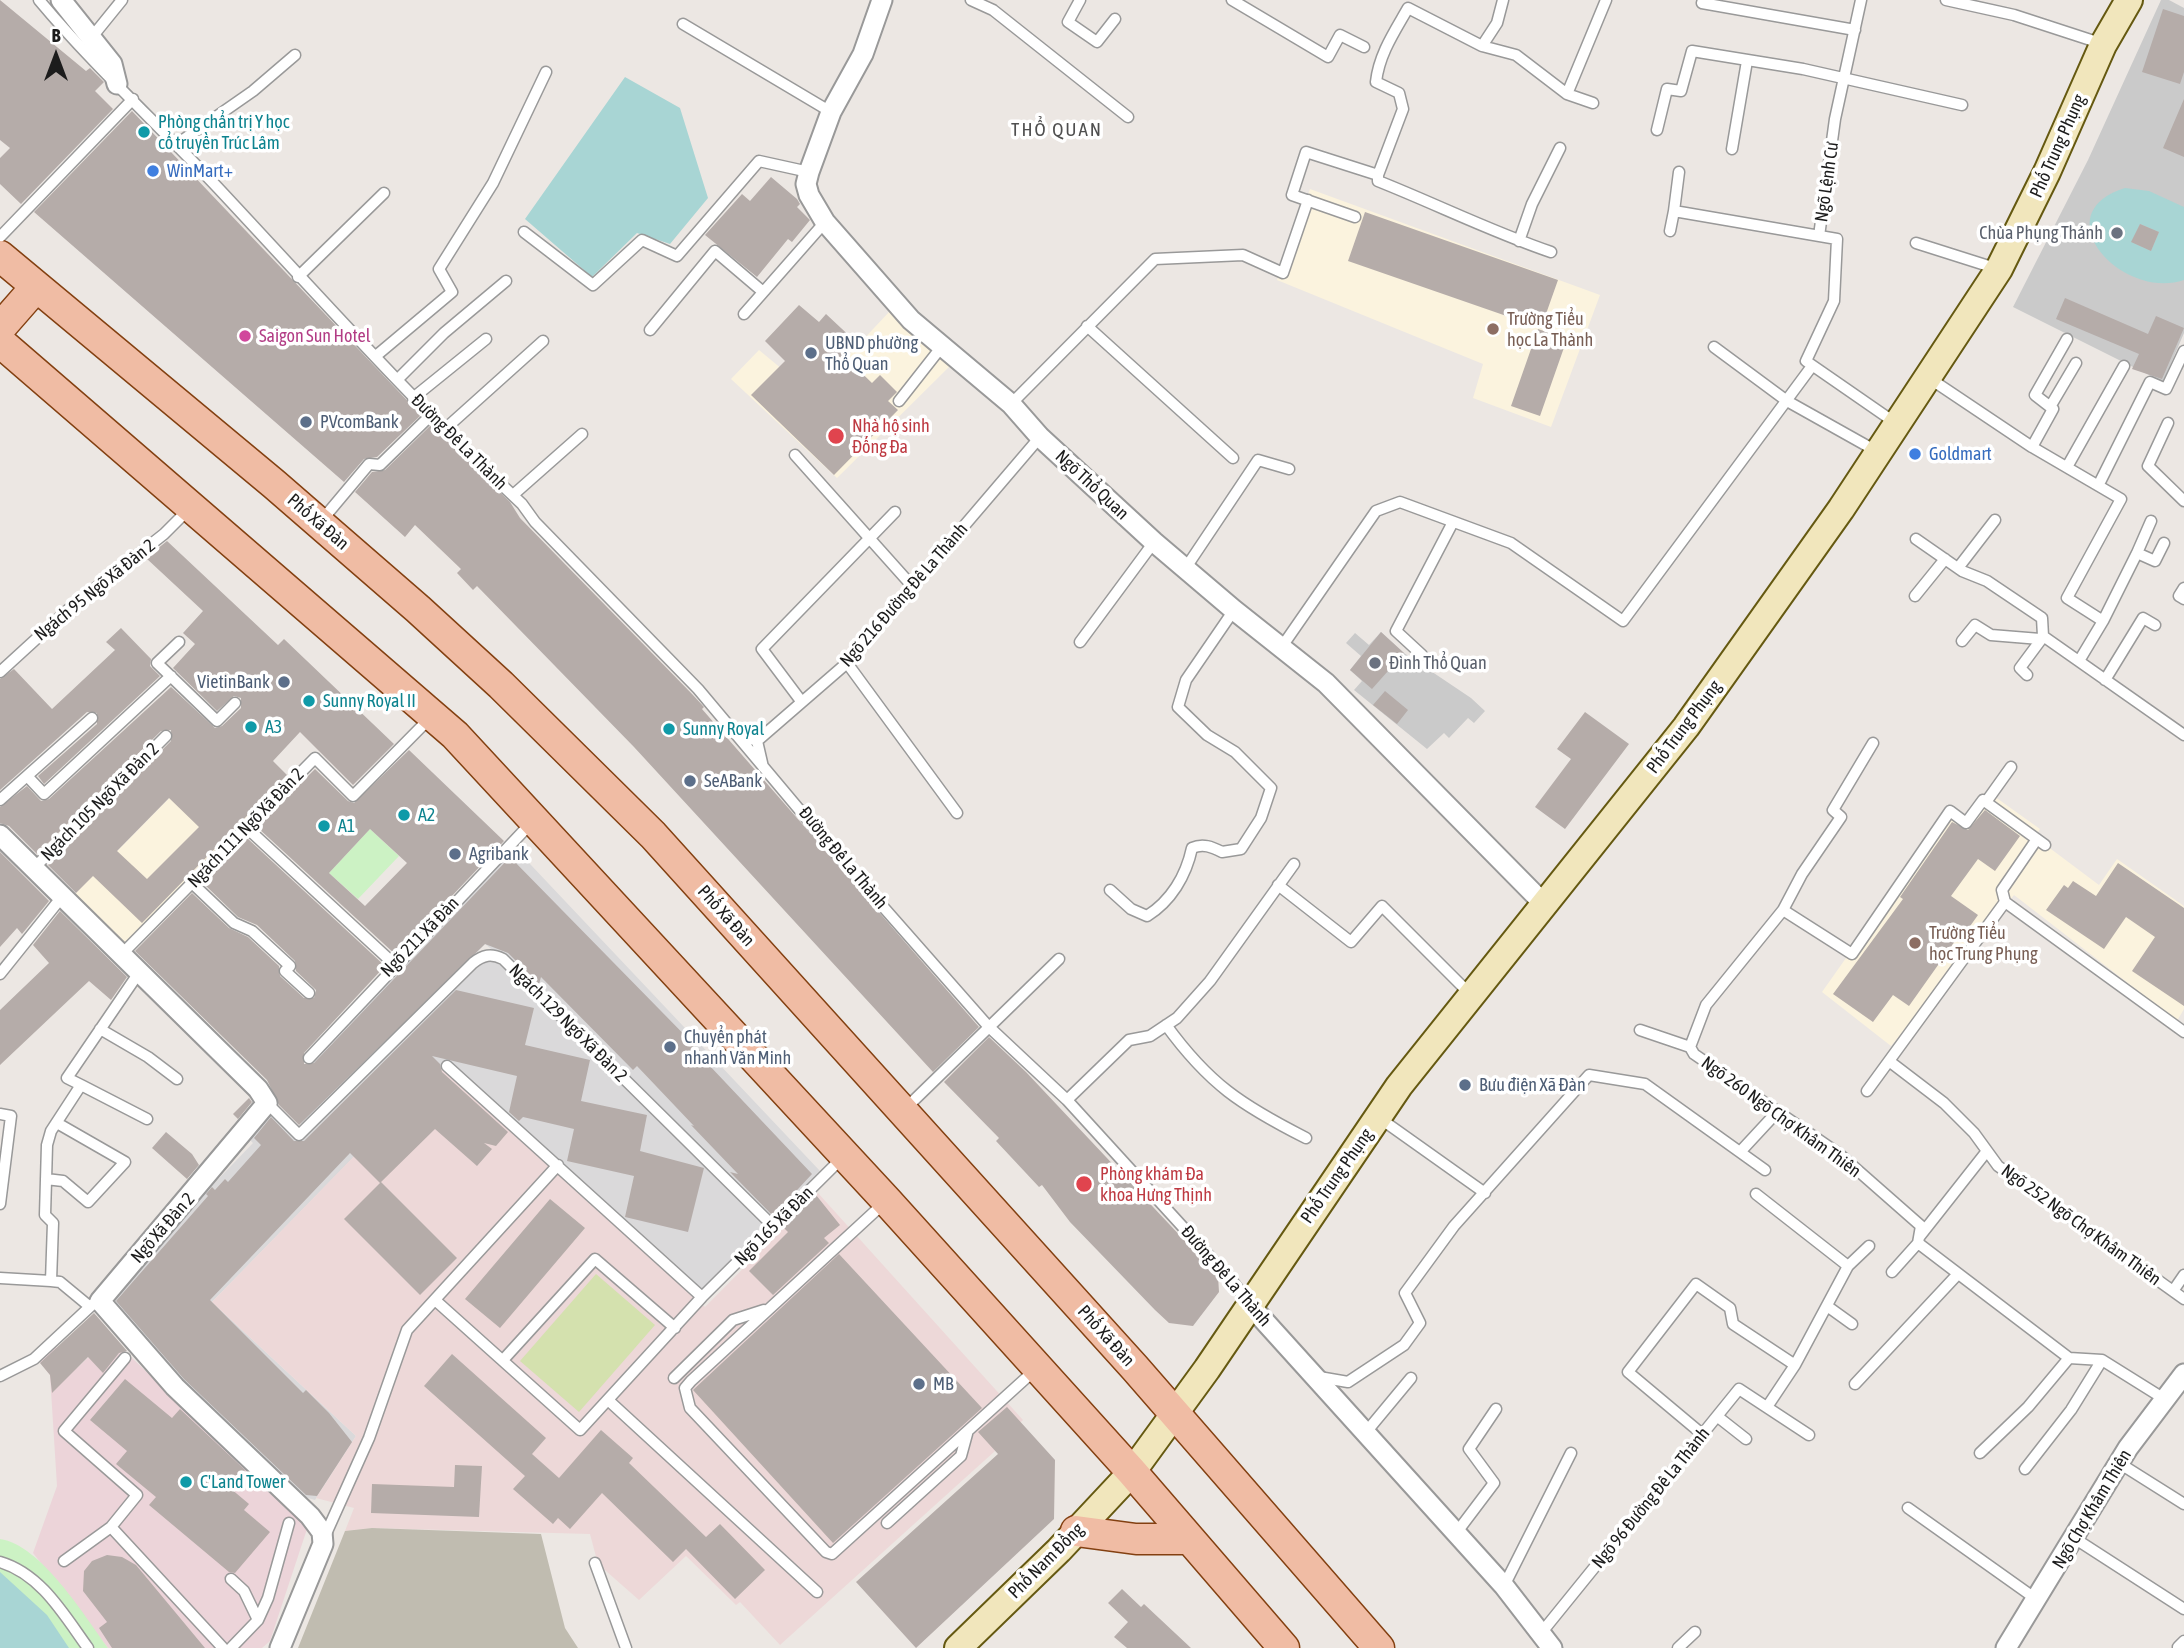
<!DOCTYPE html>
<meta charset="utf-8">
<style>
body{margin:0}
#map{position:relative;width:2184px;height:1648px;overflow:hidden;background:#ece7e3;font-family:"Asap Condensed",sans-serif}
canvas{display:block}
.north{position:absolute;left:21px;top:21px;width:70px;height:70px;-webkit-text-stroke:5px #fff;paint-order:stroke;rotate:0deg;font-size:19px;font-weight:700;line-height:28px;text-align:center;color:#1c1c1c}
.north::after{content:'';display:block;margin:auto;width:24px;height:32px;background:#1c1c1c;clip-path:polygon(50% 0,100% 100%,50% 72%,0 100%)}
</style>
<div id="map">
<canvas width="2184" height="1648"></canvas>
<div class="north">B</div>
</div>
<script>
const ctx = document.querySelector('canvas').getContext('2d');
ctx.lineJoin = 'round';
function paint(path, color) { ctx.fillStyle = color; ctx.fill(path, 'evenodd'); }
function strokePath(path, color, width, dash) { ctx.strokeStyle = color; ctx.lineWidth = width; ctx.lineCap = dash ? 'butt' : 'round'; ctx.setLineDash(dash || []); ctx.stroke(path); }
function write(font, color, halo, rows, align = 'center') {
  ctx.font = font + ' "Asap Condensed",sans-serif'; ctx.lineWidth = 7; ctx.setLineDash([]); ctx.textBaseline = 'middle'; ctx.strokeStyle = halo; ctx.fillStyle = color; for (const [text, x, y, turn = 0] of rows) {
    ctx.save(); ctx.translate(x, y); ctx.rotate((+turn || 0) * Math.PI / 180); ctx.textAlign = isNaN(turn) ? turn : align; if (halo) ctx.strokeText(text, 0, 0); ctx.fillText(text, 0, 0); ctx.restore();
  }
}
paint(new Path2D(`
 M514,847l306,324 -48,48 -274,-269 -3,2 -10,-8 -180,183 -31,-28 176,-189z
 M481,961l20,1 265,262 -64,65 -254,-228 -236,241 144,134 -41,64 -21,-6 -142,-142 -30,-34 -10,-28 141,-147 -5,-5 23,-25 28,25z`), '#dad9da');
paint(new Path2D(`
 M110,1337l198,189 -38,115 -8,7h-154l-75,-95 24,-67 -7,-111 -11,-14 16,-15 22,22z`), '#ecd4d9');
paint(new Path2D(`
 M1310,189l290,106 -49,132 -78,-29 10,-34 -206,-84z
 M890,311l60,55 -113,112 -106,-99 28,-29 53,44z
 M205,762l51,50 -134,136 -51,-50z
 M1991,794l49,35 -5,8 64,48 18,-26 67,47v103l-7,12 -163,-126 -123,151 -69,-54 125,-177 19,14z`), '#fbf3de');
paint(new Path2D(`
 M2161,0h8l15,8v325l-21,49 -150,-75 75,-147z
 M1381,632l23,21 67,45 14,13 -11,12 -6,-5 -19,20 -5,-5 -17,16 -73,-59 8,-9 -12,-11 11,-14 -15,-13 9,-10 14,12z`), '#cacaca');
paint(new Path2D(`
 M442,1066l263,241 113,-114 205,227 -30,27 2,4 -215,194 -40,-43 -4,3 -50,-49 -47,44 -41,-36 -8,-30 -218,-6 -27,3 9,-23 -38,-10 40,-62 -144,-134z`), '#edd8d8');
paint(new Path2D(`
 M372,1528l169,6 24,94 13,20h-280l47,-117z`), '#c0bcb0');
paint(new Path2D(`
 M596,1274l59,51 -76,87 -59,-51z`), '#d4e1ae');
paint(new Path2D(`
 M370,829l29,27 -41,43 -29,-26z
 M0,1539c41,6 84,76 108,109h-108z`), '#ccf2c4');
paint(new Path2D(`
 M625,77l55,31 28,90 -38,46 -33,-11 -45,44 -67,-58z
 M2125,188l24,3 35,16v73c-63,21 -141,-67 -59,-92zM2140,224l19,8 -8,19 -19,-9z
 M0,1572l47,43 22,33h-69z`), '#a8d5d4');
paint(new Path2D(`
 M0,0l86,71 4,-3 14,14 -9,9 18,18 -92,95 -21,-20v-26l10,-10 -10,-8z
 M2163,9l21,7v56l-4,12 -38,-12z
 M2184,99v58l-21,-9z
 M132,111l289,304 -44,42 -13,2 -20,23 -310,-270z
 M771,177l26,22 3,5 -3,3 13,13 -18,22 -4,-3 -31,38 -52,-42 37,-41 8,7z
 M1365,212l193,68 -17,48 -193,-67z
 M2140,224l19,8 -8,19 -20,-9z
 M2065,298l83,36 8,-18 28,12 -22,51 -30,-10 7,-15 -83,-35z
 M799,305l20,17 7,-8 30,28 -12,14 28,27 8,-8 17,17 -9,9 10,9 -64,65 -83,-80 34,-34 -20,-20z
 M1538,329l29,10 -27,77 -29,-10z
 M431,425l79,77 10,16 172,176 12,13 -2,2 277,318 -46,45 -299,-325 -157,-161 -4,4 -16,-17 4,-4 -46,-44 -10,12 -50,-45 17,-20 13,-2z
 M167,541l111,104 6,-6 110,105 -41,41 -53,-53 -27,29 14,14 -145,148 -49,-47 -17,17 -28,-28 123,-124v-11l-10,1 -124,123 -28,-28 -9,-3v-16l27,-21 14,15 8,-2 122,-112 44,41 7,-2 19,-18v-10l-7,-2 -17,15 -44,-43 22,-24 -12,-11 20,-22 -57,-53zM169,798l30,29 -52,52 -30,-28z
 M121,628l30,31 -1,7 10,10 -116,108 -6,-8 59,-52v-11l-10,-1 -87,78v-111l14,-10 38,40 63,-59 -9,-8z
 M1381,632l23,21 -32,36 -22,-19z
 M1385,691l23,19 -11,14 -24,-19z
 M1585,712l44,32 -64,85 -30,-22 36,-48 -14,-10z
 M409,750l95,91 -108,114 -139,-128 58,-58 33,32 6,2zM370,829l37,34 -42,43 -36,-33z
 M1985,810l35,26 -25,35 -17,-12 -27,37 27,19 -15,21 -3,-2 -51,72 -16,-11 -20,27 -40,-28 70,-95 -3,-2 52,-75 16,8z
 M247,838l138,128 -81,87v11l10,-1 196,-206 201,205 -3,2 104,110 -39,42 -43,-44 8,2 -47,-49 3,1 -57,-60 -4,4 -92,-93 -2,7 -31,-31 -23,-9 -186,181 -20,-20 -12,-25 -132,-129 57,-58 37,35 19,9 31,29 1,10 24,22h10l2,-8 -20,-19 -1,-10 -38,-36 -19,-8 -35,-34z
 M0,852l49,49 -27,33 -5,-6 -17,19z
 M2118,863l66,45v98l-52,-35 23,-34 -29,-20 -22,32 -58,-39 18,-25 4,3 5,-7 23,15z
 M60,911l67,66 -16,23 -22,-19 -89,84v-55l49,-47 -16,-18z
 M456,990l78,18 -9,37 65,15 -9,41 66,14 -7,36 64,17 -16,64 -63,-15 9,-41 -67,-15 7,-32 -51,-12 -4,4 -10,-9 8,-36 -85,-20 8,8 2,8 66,60 -12,14 -12,-3 8,6 -15,17 -42,-37 -55,54 -30,-30 -140,147 93,93 3,-3 23,23 23,29 -35,54 -11,-1 -122,-116 -68,-78 92,-105 -2,-2 6,-7 3,3 10,-11 3,3 33,-37 -7,-7 17,-21 23,24h10z
 M989,1037l37,35 192,204 1,16 -26,34 -24,-3 -14,-13 -85,-88 -28,-37 -3,2 -43,-46 3,-3 -55,-56z
 M249,1098l3,4 -14,17 -5,-5z
 M166,1132l26,22 7,11 -12,14 -35,-31z
 M381,1182l76,76 -37,37 -76,-76z
 M816,1195l24,30 -16,13 5,5 -56,52 -24,-24 39,-39 -5,-5z
 M550,1199l35,29 -85,100 -35,-29z
 M839,1254l143,154 -149,135 -140,-153z
 M94,1313l33,38 -8,2 -16,20 -15,-16 -36,36 -2,-18 -10,-12z
 M452,1354l94,84 -14,16 27,24 42,-48 32,28 -4,5 77,74 14,-13 45,46 -30,29 -49,-50 -13,13 -71,-69 -32,36 -12,-11 -5,6 -40,-35 12,-13 -101,-90z
 M125,1379l47,39 8,-9 65,61 -15,18 19,16 -5,6 26,22 -35,41 -6,-1 -80,-67 7,-8 -40,-33 11,-13 -37,-31z
 M1007,1407l48,53 -1,59 -138,129 -60,-66 142,-128 -20,-22z
 M455,1465l27,1 -3,51 -108,-4 1,-29 82,3z
 M107,1555l15,2 14,8 69,83h-93l-13,-20 8,-6 -24,-31 1,-20 8,-10z
 M1122,1589l19,18 3,-3 47,44h-64l-13,-11 14,-15 -20,-19z`), '#b5aca9');
const lane = new Path2D(`
 M39,0c56,67 120,125 180,189 99,106 196,215 303,315l13,18 163,167 136,162 154,175 79,74 166,182 16,21
 M971,0l22,10 135,107
 M1080,0l-12,22 29,20 18,-23
 M1232,0l96,57 12,-22 24,12
 M1703,0l-1,3 153,27
 M1946,0l68,15 89,29
 M683,24l148,88
 M92,37l30,-37
 M1482,46l34,9 51,39 26,9
 M1567,94l39,-94
 M1657,130l10,-41 14,2 11,-40 111,18 159,36
 M177,144l76,-53 42,-36
 M1732,149l15,-88
 M1679,172l-5,39 163,28 -3,62 -28,60 91,63
 M1378,175v6c58,23 114,51 173,71
 M1355,217l-63,-22 14,-43 72,23 25,-66 -4,-16 -23,-11c3,-28 19,-51 32,-74l74,38 15,-23 6,-23
 M1670,231l4,-20
 M524,232l69,53 49,-45 35,16 82,-95 50,11
 M1819,236l16,-117 26,-119
 M0,237l133,-138
 M1519,241l13,-37 28,-56
 M1916,243l82,26
 M298,277l86,-84
 M744,314l81,-92
 M1087,326l146,132
 M650,330l65,-79 47,40
 M1714,347l73,54 91,51
 M377,355l75,-63 -13,-23 54,-86 53,-111
 M1929,378l103,69 89,52 -54,99 36,23 -24,40
 M398,379l46,-46 62,-52
 M413,398l73,-59
 M899,401l44,-56
 M1011,404l144,-145 88,-4 40,18 25,-73
 M2050,407l26,-44
 M2168,423l-20,43 36,35
 M445,429l98,-88
 M2032,447l21,-38 -18,-14 32,-56
 M795,455l118,132
 M2067,467l57,-101
 M2099,484l51,-102 16,7 18,-38
 M513,495l69,-61
 M322,520l47,-56 11,1 51,-50
 M1916,539l46,32 25,10 55,37 1,18 141,99
 M2137,553l14,-32
 M1958,568l37,-48
 M1185,569l73,-109 31,9
 M2184,588l-5,8 5,3
 M1915,596l30,-37
 M2103,621l34,-68 18,8 9,-18
 M1962,641l13,-16 16,10 49,4
 M179,642l-22,21 60,58 18,-18
 M1080,642l74,-100
 M1281,648l95,-137 24,-9 111,41 112,78 189,-255
 M1422,655l-26,-24 57,-109
 M847,663l110,150
 M0,672l70,-64 94,-74 24,-24
 M2027,675l-7,-7 23,-31
 M2105,680l38,-62 12,7
 M801,701l-39,-52 133,-137
 M733,732l24,9 6,26
 M757,741l90,-78 193,-226
 M28,777l16,17 127,-118
 M0,800l92,-82
 M1986,802l25,-35
 M247,828l147,136
 M2037,839l-35,51 3,12 179,130
 M33,869l133,-133
 M193,884l41,39 18,8 38,35 -5,5 24,22
 M1278,885l73,57 31,-36 89,89
 M1110,890l21,19 16,7c24,-15 39,-40 45,-68 11,-5 20,-1 30,4l19,-3 20,-31 10,-30 -36,-36 -28,-17 -29,-28 8,-27 48,-70
 M1783,910l69,44 98,-143 16,12 17,-23 62,45
 M120,956l195,-198 38,38 78,-79
 M0,974l61,-76
 M1166,1025c43,59 75,80 140,113
 M100,1029l48,28 29,22
 M1640,1030l50,17
 M1690,1047l4,7 144,99 83,73 -3,17 151,115 33,2 64,40
 M1690,1047l16,-42 77,-95 19,-36 39,-57 -8,-7 40,-67
 M309,1058l223,-236
 M1889,1061l55,42 30,30 24,33 186,133
 M447,1066l255,231
 M81,1085l66,34
 M1867,1091l138,-189
 M1067,1100l62,-60 21,-4 27,-18 33,-37 84,-117
 M267,1103l32,32 174,-172c10,-8 18,-10 30,-4l270,267
 M906,1108l153,-149
 M0,1114l11,2 -11,88
 M1378,1117l107,76
 M1740,1152l38,-41
 M46,1179l17,2 25,21 37,-40 -68,-39
 M1756,1194l92,72 -53,99 -28,42
 M884,1203l-193,178 -6,7 5,20 136,144 6,2 204,-185
 M1920,1236l67,-85
 M1848,1266l21,-20
 M1892,1272l26,-29
 M0,1278l51,3
 M2173,1291l11,-16
 M435,1300l145,130 122,-133 140,-139
 M89,1306l-29,-24 -9,-1 2,-58 -8,-8 2,-70 4,-14 30,-46 -14,-7 71,-104
 M1827,1306l25,18
 M125,1358l-61,73 73,64 -26,32 112,121
 M503,1360l92,-101 80,69
 M0,1376l34,-17 59,-55
 M1319,1377l29,5 56,-37 16,-22 -15,-30 49,-67 135,-151 56,9 120,86
 M674,1378l59,-58 31,-10
 M1855,1384l102,-109
 M608,1400l209,192
 M1718,1417l28,22
 M1367,1431l44,-53
 M1702,1434l-74,-62 68,-88 34,24 3,16 62,41
 M1980,1453l48,-46 41,-49
 M2119,1463l65,41
 M2025,1469l46,-59 31,-50
 M1908,1508l128,91
 M887,1523l74,-67 6,-22
 M1457,1532l37,-49 -25,-34 27,-40
 M325,1536l44,-98 38,-108 151,-165
 M2074,1538l110,71
 M64,1561l47,-34
 M0,1562c41,12 64,53 88,86
 M595,1563l31,85
 M231,1579l13,12 14,29
 M1504,1586l67,-133
 M1542,1632l197,-243 70,46
 M2178,1647l6,-6
 M231,1648l27,-28 10,-22 21,-75
 M1678,1648l17,-16`);
const street = new Path2D(`
 M61,0l51,64 5,20
 M882,0l-19,54 -32,58 -22,60 -3,12 3,11 16,27 86,98 100,84 29,33 114,105 80,68 92,73 218,221
 M0,835l258,254 9,14 -167,198 75,86 135,129 12,16 1,12 -43,104
 M1249,1304l255,282 48,62
 M2006,1648l122,-200 56,-74`);
const secondary = new Path2D(`
 M958,1648l101,-98 73,-78 75,-103 192,-283 287,-359 155,-218 158,-240 48,-97 56,-127 26,-45`);
const primary = new Path2D(`
 M0,256l274,228 144,125 83,76 152,150 482,533 244,280
 M0,328l35,-40
 M0,342l455,393 432,466 245,271 152,176
 M1076,1531l60,8h52`);
strokePath(lane, '#999', 13);
strokePath(street, '#999', 23);
strokePath(secondary, '#655911', 30);
strokePath(primary, '#834011', 33);
strokePath(lane, '#fff', 10);
strokePath(street, '#fff', 19);
strokePath(secondary, '#f1e6bc', 26);
strokePath(primary, '#f0bca4', 30);
for (const [x, y, r, color] of [
 [144,132,7,"#0f9aa8"],
 [153,171,7,"#3f7fe0"],
 [2117,233,7,"#6b7280"],
 [1493,329,7,"#8d6e63"],
 [245,336,7,"#d1479c"],
 [811,353,7,"#5c6f8a"],
 [306,422,7,"#5c6f8a"],
 [836,436,9,"#e0444e"],
 [1915,454,7,"#3f7fe0"],
 [1375,663,7,"#6b7280"],
 [284,682,7,"#5c6f8a"],
 [309,701,7,"#0f9aa8"],
 [251,727,7,"#0f9aa8"],
 [669,729,7,"#0f9aa8"],
 [690,781,7,"#5c6f8a"],
 [404,815,7,"#0f9aa8"],
 [324,826,7,"#0f9aa8"],
 [455,854,7,"#5c6f8a"],
 [1915,943,7,"#8d6e63"],
 [670,1047,7,"#5c6f8a"],
 [1465,1085,7,"#5c6f8a"],
 [1084,1184,9,"#e0444e"],
 [919,1384,7,"#5c6f8a"],
 [186,1482,7,"#0f9aa8"]
]) { const dot = new Path2D(); dot.arc(x, y, r, 0, 2 * Math.PI); ctx.fillStyle = color; ctx.fill(dot); strokePath(dot, '#fff', 2.5); }
write('18px', '#0d838f', '#fff', [
 ["Phòng chẩn trị Y học",158,122],
 ["cổ truyền Trúc Lâm",158,143],
 ["Sunny Royal II",323,701],
 ["A3",265,727],
 ["Sunny Royal",683,729],
 ["A2",418,815],
 ["A1",338,826],
 ["C'Land Tower",200,1482]
], 'left');
write('18px', '#1c1c1c', '#fff', [
 ["Phố Trung Phụng",2058,146,-66],
 ["Ngõ Lệnh Cư",1827,182,-82],
 ["Đường Đê La Thành",459,442,45],
 ["Ngõ Thổ Quan",1092,485,43],
 ["Phố Xã Đàn",318,522,41],
 ["Ngách 95 Ngõ Xã Đàn 2",95,590,-39],
 ["Ngõ 216 Đường Đê La Thành",904,595,-49],
 ["Phố Trung Phụng",1684,727,-53],
 ["Ngách 105 Ngõ Xã Đàn 2",100,802,-45],
 ["Ngách 111 Ngõ Xã Đàn 2",246,828,-46],
 ["Đường Đê La Thành",843,858,50],
 ["Phố Xã Đàn",726,916,48],
 ["Ngõ 211 Xã Đàn",420,937,-46],
 ["Ngách 129 Ngõ Xã Đàn 2",568,1023,45],
 ["Ngõ 260 Ngõ Chợ Khâm Thiên",1781,1117,36],
 ["Phố Trung Phụng",1337,1176,-55],
 ["Ngõ 252 Ngõ Chợ Khâm Thiên",2081,1225,36],
 ["Ngõ 165 Xã Đàn",774,1226,-45],
 ["Ngõ Xã Đàn 2",163,1228,-49],
 ["Đường Đê La Thành",1226,1276,49],
 ["Phố Xã Đàn",1106,1336,48],
 ["Ngõ 96 Đường Đê La Thành",1651,1498,-51],
 ["Ngõ Chợ Khâm Thiên",2092,1509,-59],
 ["Phố Nam Đồng",1046,1561,-45]
]);
write('18px', '#366cbe', '#fff', [
 ["WinMart+",167,171],
 ["Goldmart",1929,454]
], 'left');
write('18px', '#5b616d', '#fff', [
 ["Chùa Phụng Thánh",2103,233],
 ["Đình Thổ Quan",1389,663,"left"]
], 'right');
write('18px', '#785e54', '#fff', [
 ["Trường Tiểu",1507,319],
 ["học La Thành",1507,340],
 ["Trường Tiểu",1929,933],
 ["học Trung Phụng",1929,954]
], 'left');
write('18px', '#b23c85', '#fff', [
 ["Saigon Sun Hotel",259,336]
], 'left');
write('18px', '#4e5e75', '#fff', [
 ["UBND phường",825,343],
 ["Thổ Quan",825,364],
 ["PVcomBank",320,422],
 ["VietinBank",270,682,"right"],
 ["SeABank",704,781],
 ["Agribank",469,854],
 ["Chuyển phát",684,1037],
 ["nhanh Văn Minh",684,1058],
 ["Bưu điện Xã Đàn",1479,1085],
 ["MB",933,1384]
], 'left');
write('18px', '#be3a42', '#fff', [
 ["Nhà hộ sinh",852,426],
 ["Đống Đa",852,447],
 ["Phòng khám Đa",1100,1174],
 ["khoa Hưng Thịnh",1100,1195]
], 'left');
ctx.letterSpacing = '2px';
write('19px', '#4f4f4f', '#fff', [
 ["THỔ QUAN",1057,130]
]);
ctx.letterSpacing = '0px';
</script>
